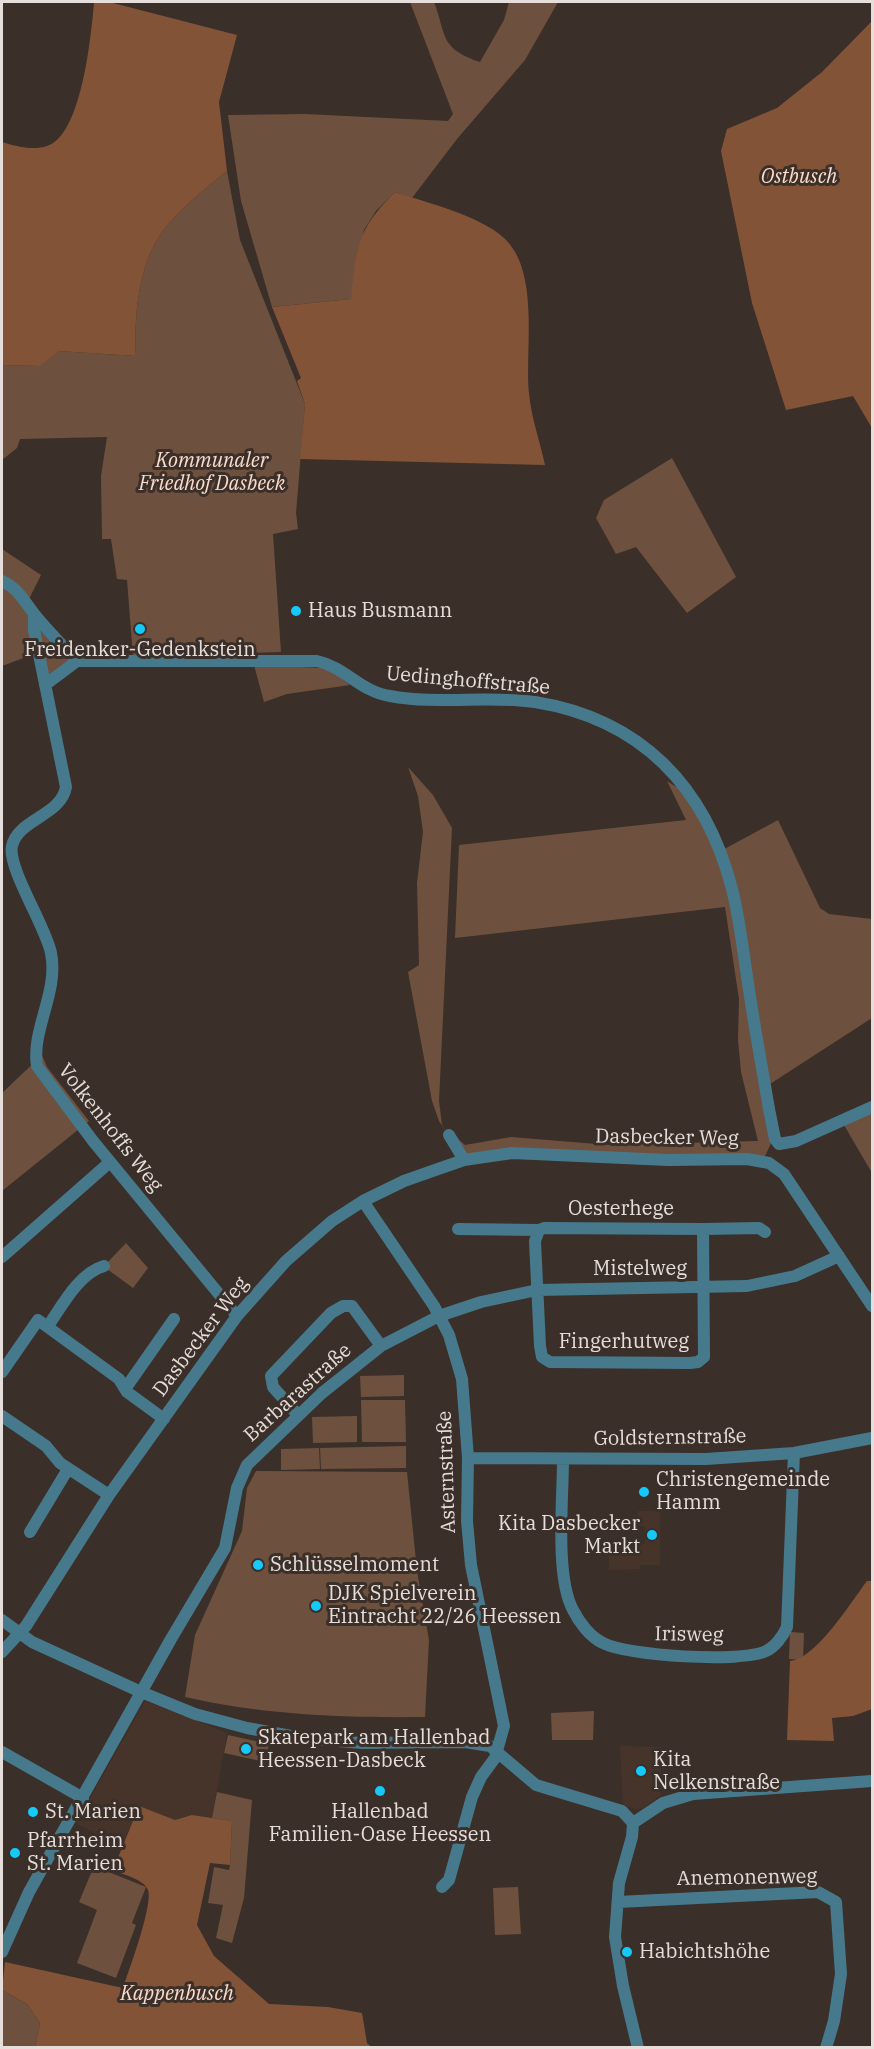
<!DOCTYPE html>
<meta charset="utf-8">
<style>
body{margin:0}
#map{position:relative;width:874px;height:2049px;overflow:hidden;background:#3b2f29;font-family:"IBM Plex Serif",serif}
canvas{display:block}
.frame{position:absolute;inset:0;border:3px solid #e6deda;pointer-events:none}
</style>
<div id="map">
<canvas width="874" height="2049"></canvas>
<div class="frame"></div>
</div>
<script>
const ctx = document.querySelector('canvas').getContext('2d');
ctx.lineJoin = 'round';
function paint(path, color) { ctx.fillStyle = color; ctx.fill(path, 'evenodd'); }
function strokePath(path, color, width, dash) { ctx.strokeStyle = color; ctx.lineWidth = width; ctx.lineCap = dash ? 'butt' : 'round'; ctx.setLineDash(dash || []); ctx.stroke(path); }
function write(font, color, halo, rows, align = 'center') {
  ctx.font = font + ' "IBM Plex Serif",serif'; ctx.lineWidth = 6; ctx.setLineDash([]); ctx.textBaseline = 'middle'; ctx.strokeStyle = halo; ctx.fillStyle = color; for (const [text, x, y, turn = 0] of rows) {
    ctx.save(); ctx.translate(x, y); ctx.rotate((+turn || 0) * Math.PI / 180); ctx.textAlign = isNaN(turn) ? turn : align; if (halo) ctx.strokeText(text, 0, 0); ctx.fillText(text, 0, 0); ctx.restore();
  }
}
paint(new Path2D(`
 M638,1511h22v54h-20v4l-31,1v-26h36v-18h-7z
 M145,1701l82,32 -15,85 -20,-3 -17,5 -36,-14 -18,42 -45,-25z
 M620,1746l41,1v48l-18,13 -7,1 -13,-4z`), '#46342a');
paint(new Path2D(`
 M410,2h24c13,34 5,46 46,60l24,-42 5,-18h49l-33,58 -68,79 -45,59 -17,-6 -19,19 -12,19 -13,69 -79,8 -31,-106 -13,-86 77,-1 143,7 5,-7z
 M227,171l13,69 65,164 -9,109 2,16 -25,5 8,118 -148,4 -6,-76 -10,-1 -6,-40h-9l-1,-63 6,-39 -87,2 -3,9 -15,12v-95l37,1 20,-15 77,5c-2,-39 2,-92 27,-125 17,-23 42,-42 64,-60z
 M672,458l64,119 -49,36 -51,-66 -20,7 -20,-36 8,-18z
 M2,549l39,26 -15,30 11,48 -35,13z
 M43,629l25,29 1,8 -19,10 -5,-2 -6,-44z
 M254,665l71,3 8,3 17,14 -63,9 -23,8z
 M408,767l25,28 19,33 -13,273 3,24 16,25 -19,-29 -7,-20 -24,-129 11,-7 -2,-82 6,-51 -5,-36z
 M667,781l19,12 31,60 61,-33 42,88 9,6 43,5v99l-102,66 7,47 -12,25h-297l-11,-18 8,7 46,-8 98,8 149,-4 -17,-69 -3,-32 1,-41 -14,-92 -270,31 4,-93 227,-25z
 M42,1055l5,12 42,54 -87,70v-98z
 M872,1111v62l-28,-48z
 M126,1243l22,25 -15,20 -26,-19 -1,-5z
 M404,1375v21l-43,1 -1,-21z
 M405,1400l1,42h-44l-1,-42z
 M357,1416v26l-44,1 -1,-26z
 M406,1446v22l-85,1 -1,-21z
 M319,1448l1,21 -39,1v-21z
 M256,1471l151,1 10,99 12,69 -4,77c-80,1 -162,-2 -240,-20l10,-62 47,-104 5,-43z
 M790,1632l14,1 -1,27 -14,-1z
 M594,1711l-1,29h-41l-1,-27z
 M228,1735l41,9 -4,18 -41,-9z
 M217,1792l35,8 -8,98 -12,45 -16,-5 7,-33 -15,-2 6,-36 15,3 1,-5 2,-44 -20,-3z
 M94,1866l52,21 -14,36 4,2 -20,53 -39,-15 20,-53 -18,-8z
 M518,1887l3,47 -26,1 -2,-47z
 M2,1990l25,14 13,19 -5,24h-33z`), '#6e503f');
paint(new Path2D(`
 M109,2l128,33 -18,67 8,69c-22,18 -47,37 -64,60 -25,33 -29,86 -27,125l-77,-5 -19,15 -38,-1v-223c13,4 31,9 45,4 35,-11 44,-111 47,-143z
 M872,21v407l-19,-32 -67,14 -34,-107 -31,-152 6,-22 50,-21 45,-36z
 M395,192c32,11 84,23 109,46 36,33 21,111 25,155 2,24 11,48 16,72l-245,-6 5,-55 -8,-23 4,-3 -29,-71 79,-8c6,-52 5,-68 44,-107z
 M867,1581h5v128l-19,7 -21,2 2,23 -47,-1 3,-79c26,-2 61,-59 77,-80z
 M139,1806l36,14 17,-5 40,6 -2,44 -20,-2 -13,62 17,31 55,48 59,3 34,6 5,30 4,4h-336l5,-24 -13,-19 -25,-14 3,-28 118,26c6,-18 30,-82 25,-98 -3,-10 -26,-16 -35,-20z`), '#835337');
strokePath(new Path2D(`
 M2,581c16,7 22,20 33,34 13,16 28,31 42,46h240c28,6 44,31 73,35 47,9 97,-1 145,6 106,17 171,85 197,187 8,31 11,63 16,94 6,42 14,84 21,126l6,30 4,5
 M34,614v16l32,157c-5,29 -48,32 -54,59 -5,21 34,81 39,107 8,39 -20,77 -14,113l56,75 144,175
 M45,685l32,-24
 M449,1135l15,25
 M779,1144l17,-3 76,-34
 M363,1201l71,105 15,29 13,44 6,79 -1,63 4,44 33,161 -9,32 -14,19 -9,20 -23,83 -7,7
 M544,1228l159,1 1,128 -6,5 -8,1 -140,-1 -8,-5 -2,-11 -5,-105 4,-11z
 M458,1229l81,1
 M703,1229l56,-1 6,4
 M2,1257l108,-95
 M48,1326c14,-20 31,-53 56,-60
 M2,1372l36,-52 81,59 8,13 37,27
 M125,1389l49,-70
 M297,1414l-24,-27 -2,-11 60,-63 12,-7h9l29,40
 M2,1416l44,30 14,17 49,32
 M468,1458l238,1 88,-6 78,-15
 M563,1460c0,38 -8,117 10,150 6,12 17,27 30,33 24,13 139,20 163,8 9,-4 17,-15 21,-24l7,-174
 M30,1532l38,-63
 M2,1620l30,22 109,50 54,22 52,14 55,10 60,5 103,-1 25,4 46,39 86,26 11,12
 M2,1652l24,-26 83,-131 128,-179 49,-55 46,-40 31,-20 41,-20 34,-12 26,-9 48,-7 156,7 79,-1 22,4 15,11 88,132
 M2,1752l81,46
 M618,1902l200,-10 18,10 5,72 -7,47 -8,27
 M2,1952l27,-60 142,-253 54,-91 12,-60 10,-23 75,-72 59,-47 58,-30 42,-14 56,-12 210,-4 48,-10 44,-20
 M638,2048l-15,-62 -8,-49 4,-54 13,-46 1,-14 30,-20 30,-9 179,-13`), '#47798c', 12);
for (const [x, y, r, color] of [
 [296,611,6,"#15cafb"],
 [140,629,6,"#15cafb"],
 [644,1492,6,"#15cafb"],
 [652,1535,6,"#15cafb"],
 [258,1565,6,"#15cafb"],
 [316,1606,6,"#15cafb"],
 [246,1749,6,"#15cafb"],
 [641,1771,6,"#15cafb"],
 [380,1791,6,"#15cafb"],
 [33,1812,6,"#15cafb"],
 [15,1853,6,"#15cafb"],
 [627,1952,6,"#15cafb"]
]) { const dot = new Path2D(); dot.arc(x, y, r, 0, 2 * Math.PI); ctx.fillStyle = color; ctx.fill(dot); strokePath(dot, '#3b2f29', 2); }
write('italic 20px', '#fcdccb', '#3b2f29', [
 ["Ostbusch",799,177],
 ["Kommunaler",212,461],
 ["Friedhof Dasbeck",212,484],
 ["Kappenbusch",177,1994]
]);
write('20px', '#e6deda', '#3b2f29', [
 ["Haus Busmann",308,611],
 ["Freidenker-Gedenkstein",140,650,"center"],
 ["Christengemeinde",656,1480],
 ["Hamm",656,1503],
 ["Kita Dasbecker",640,1524,"right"],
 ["Markt",640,1547,"right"],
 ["Schlüsselmoment",270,1565],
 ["DJK Spielverein",328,1594],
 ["Eintracht 22/26 Heessen",328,1617],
 ["Skatepark am Hallenbad",258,1738],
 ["Heessen-Dasbeck",258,1761],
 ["Kita",653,1760],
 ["Nelkenstraße",653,1783],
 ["St. Marien",45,1812],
 ["Hallenbad",380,1812,"center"],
 ["Familien-Oase Heessen",380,1835,"center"],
 ["Pfarrheim",27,1841],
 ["St. Marien",27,1864],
 ["Habichtshöhe",639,1952]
], 'left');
write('20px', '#e6deda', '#3b2f29', [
 ["Uedinghoffstraße",468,681,5],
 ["Volkenhoffs Weg",110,1128,52],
 ["Dasbecker Weg",667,1138,1],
 ["Oesterhege",621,1209],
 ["Mistelweg",640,1269],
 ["Dasbecker Weg",201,1337,-53],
 ["Fingerhutweg",624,1342],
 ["Barbarastraße",298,1393,-42],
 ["Goldsternstraße",670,1438,-1],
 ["Asternstraße",447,1472,-92],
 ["Irisweg",689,1635,1],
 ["Anemonenweg",747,1878,-1]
]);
</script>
